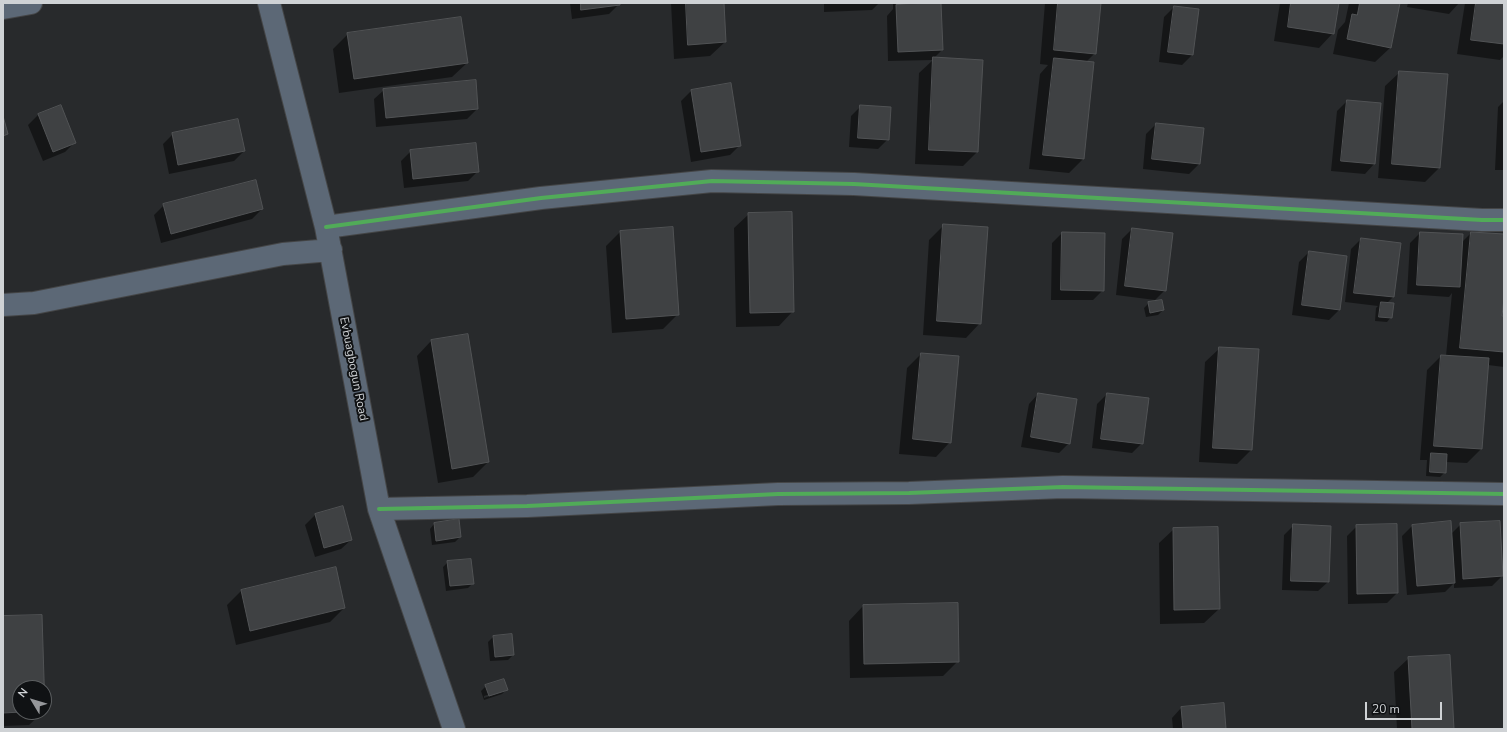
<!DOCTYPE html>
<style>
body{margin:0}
#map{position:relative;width:1507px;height:732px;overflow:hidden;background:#282a2c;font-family:"Nunito Sans",sans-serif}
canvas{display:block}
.frame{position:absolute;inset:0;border:4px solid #cfd2d5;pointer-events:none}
.north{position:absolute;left:12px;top:680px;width:40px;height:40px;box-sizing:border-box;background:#101214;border:1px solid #5c5f61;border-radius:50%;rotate:308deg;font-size:11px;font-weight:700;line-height:16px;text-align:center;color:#cfd2d5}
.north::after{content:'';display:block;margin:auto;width:14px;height:18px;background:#95979a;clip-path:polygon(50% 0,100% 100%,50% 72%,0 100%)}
.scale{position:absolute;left:1365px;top:702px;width:77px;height:18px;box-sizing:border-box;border:2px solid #cfd2d5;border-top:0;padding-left:5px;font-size:12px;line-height:14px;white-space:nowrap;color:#cfd2d5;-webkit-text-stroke:3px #101214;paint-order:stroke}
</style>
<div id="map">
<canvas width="1507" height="732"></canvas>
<div class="frame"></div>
<div class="north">N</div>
<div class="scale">20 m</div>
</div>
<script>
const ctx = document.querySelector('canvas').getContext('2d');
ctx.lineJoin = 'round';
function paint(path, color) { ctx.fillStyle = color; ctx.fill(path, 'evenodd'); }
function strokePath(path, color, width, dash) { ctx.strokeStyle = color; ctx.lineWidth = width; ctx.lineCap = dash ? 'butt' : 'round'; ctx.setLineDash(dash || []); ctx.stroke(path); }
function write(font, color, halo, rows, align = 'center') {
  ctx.font = font + ' "Nunito Sans",sans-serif'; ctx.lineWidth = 4; ctx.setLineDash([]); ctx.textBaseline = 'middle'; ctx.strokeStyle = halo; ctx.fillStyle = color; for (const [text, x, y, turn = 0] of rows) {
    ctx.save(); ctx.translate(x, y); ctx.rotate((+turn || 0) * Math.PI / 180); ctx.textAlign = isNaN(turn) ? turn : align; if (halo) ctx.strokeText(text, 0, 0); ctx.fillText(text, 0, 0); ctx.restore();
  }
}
paint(new Path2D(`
 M570,3h49v1l-10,10 -37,5z
 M671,3h52l2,39 -15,14 -36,3z
 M824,3h55l-7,7 -48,2z
 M893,3h44l-1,1 6,46 -8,8 43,94 -14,14 -48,-2 4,-91 14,-13 -45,1 -1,-45 6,-7z
 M1045,3h55l-5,50 -9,9 -3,97 -14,14 -40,-4 11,-95 8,-9 -8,-1z
 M1280,3h58l-5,30 -14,15 -45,-7z
 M1349,3h50l-9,45 -15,14 -42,-8 5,-24 7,-8z
 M1408,3h51l-10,11 -42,-7z
 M1465,3h39v53l-4,4 -43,-6z
 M1174,7l18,48 -10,10 -23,-3 5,-45z
 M348,34l119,29 -15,14 -113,16 -6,-44z
 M1400,72l39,96 -14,14 -47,-4 7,-92z
 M730,85l10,60 -10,10 -39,7 -10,-61 10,-10z
 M384,90l93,19 -10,10 -91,8 -2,-28z
 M1347,101l33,3 -6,60 -9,10 -34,-3 6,-60z
 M1504,101v69h-9l3,-63z
 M61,106l14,36 -10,10 -22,9 -15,-36 10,-10z
 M861,106l27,33 -10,10 -29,-2 2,-31z
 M1156,124l43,40 -10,10 -46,-5 3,-35z
 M173,134l71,17 -10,10 -65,13 -6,-30z
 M411,151l67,20 -10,10 -64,7 -3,-27z
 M164,205l98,4 -10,10 -91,24 -7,-28z
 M749,214l44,97 -14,15 -43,1 -2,-99z
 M944,225l36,98 -14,15 -43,-3 6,-95z
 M1132,229l33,61 -10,10 -39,-5 6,-56z
 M620,232l57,83 -14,14 -51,4 -6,-87z
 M1062,233l41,57 -10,10h-42l1,-57z
 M1420,233l42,9 9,-9 33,2v53l-3,29h3v50l-16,-2 -7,84 -14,14 -21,-1 -1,10 -5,5 -14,-1 1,-16h-7l7,-90 14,-14h5l6,-63 -3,4 -42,-3 3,-51z
 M1361,239l39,4 -7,54 -6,6 4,14 -4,5 -12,-1 1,-13 2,-2 -33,-4 6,-53z
 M1309,252l37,5 -7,53 -10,10 -37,-5 7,-53z
 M1149,303l14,7 -5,5 -12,2 -2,-9z
 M467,335l21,127 -15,15 -35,6 -21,-127 14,-15z
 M1220,348l38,2 -7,100 -14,14 -38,-2 6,-100z
 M921,354l29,88 -14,15 -37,-3 8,-86z
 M1038,394l31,49 -10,10 -38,-6 8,-43z
 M1107,394l35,49 -10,10 -40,-5 5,-44z
 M342,508l9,32 -10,9 -26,8 -10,-32 10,-10z
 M1450,522l1,12 10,-10 41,52 -10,10 -38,2v-5l-9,9 -38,3 -5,-59 10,-10z
 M434,524l26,13 -5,5 -23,3 -2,-16z
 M1294,525l34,57 -10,9 -36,-1 2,-55z
 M1357,526l40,67 -10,10 -39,1 -1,-68z
 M1174,529l45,80 -15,14 -44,1 -1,-81z
 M448,562l25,21 -5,5 -22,3 -3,-24z
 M241,591l103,17 -14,14 -94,23 -9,-40z
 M863,606l95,55 -15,15 -93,2 -1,-57z
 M3,617l40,71h-23v24h23l-14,13 -26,1z
 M493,637l20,18 -5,5 -18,1 -2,-19z
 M1409,658l44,71h-56l-3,-57z
 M486,686l21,3 -5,5 -18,6 -3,-9zM502,690v2l-18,6v-2z
 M1181,708l44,21h-52l-1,-11z`), '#0007');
const building = new Path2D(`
 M581,3h39v2l-39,5z
 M686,3h38l2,39 -38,3z
 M941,3l2,47 -45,2 -2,-47z
 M1058,3h43l-5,51 -42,-4z
 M1291,3h48l-5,31 -46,-7z
 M1360,3h40l-9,45 -44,-9 5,-25 5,1z
 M1476,3h28v41l-33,-4z
 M1174,6l25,3 -6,46 -25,-3z
 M461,17l7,46 -114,16 -7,-46z
 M933,57l50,3 -5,92 -49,-2z
 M1054,58l40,4 -10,97 -41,-4z
 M1399,71l49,3 -8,94 -48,-4z
 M476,80l2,29 -92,9 -3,-29z
 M731,83l10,63 -40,6 -10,-62z
 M1347,100l34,3 -6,61 -34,-3z
 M61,105l15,38 -23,9 -15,-38z
 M860,105l31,2 -2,33 -31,-2z
 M3,116l5,18 -5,2z
 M238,119l7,32 -67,14 -6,-32z
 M1156,123l48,5 -4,36 -48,-5z
 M476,143l3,29 -66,7 -3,-29z
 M256,180l7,29 -92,25 -8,-30z
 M792,212l2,100 -44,1 -2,-100z
 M943,224l45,3 -7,97 -44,-3z
 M673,227l6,88 -53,4 -6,-88z
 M1132,228l41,5 -7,58 -41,-5z
 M1062,232l43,1 -1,58 -43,-1z
 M1420,232l43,2 -3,53 -43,-2z
 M1471,232l33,2v64l-2,18h2v36l-44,-4z
 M1361,238l40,5 -7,54 -40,-4z
 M1309,251l38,5 -7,54 -38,-5z
 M1162,300l2,10 -14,3 -2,-11z
 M1381,302l13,1 -2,15 -13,-1z
 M468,334l21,128 -37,7 -21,-129z
 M1219,347l40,2 -7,101 -39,-2z
 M921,353l38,3 -8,87 -38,-4z
 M1441,355l48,3 -7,91 -48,-3z
 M1038,393l39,6 -7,45 -39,-7z
 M1107,393l42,5 -6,46 -42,-5z
 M1431,453l16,1 -1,19 -16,-1z
 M343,506l9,34 -28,8 -9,-34z
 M459,519l2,18 -25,4 -2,-18z
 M1451,521l4,62 -38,3 -5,-61z
 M1500,521l3,55 -40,3 -3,-56z
 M1293,524l38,2 -2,56 -38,-1z
 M1397,524l1,69 -41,1 -1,-69z
 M1218,527l2,82 -46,1 -1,-82z
 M471,559l3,25 -24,2 -3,-25z
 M336,567l9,41 -95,23 -9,-41z
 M958,603l1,59 -95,2 -1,-59z
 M42,615l3,96 -1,-23h-24v24h1l-18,1v-97z
 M512,634l2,21 -19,2 -2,-21z
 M1450,655l4,74h-42l-4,-72z
 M504,679l4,11 -19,6 -4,-11z
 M1224,703l2,26h-43l-2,-22z`);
paint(building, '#3f4143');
strokePath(building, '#515355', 1);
const street = new Path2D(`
 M269,3l57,224 53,282 75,220
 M3,8l28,-5
 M326,227l215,-29 171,-17 142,3 628,36h22
 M3,305l31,-2 249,-49 48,-4
 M379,509l148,-3 251,-12 131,-1 154,-6 441,7`);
strokePath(street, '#444546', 24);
strokePath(street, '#5c6876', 22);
strokePath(new Path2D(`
 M326,227l215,-29 171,-17 142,3 628,36h22
 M379,509l148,-3 251,-12 131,-1 154,-6 441,7`), '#51ab58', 4);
write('12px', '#cfd2d5', '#101214', [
 ["Evbuagbogun Road",353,369,79]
]);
</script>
